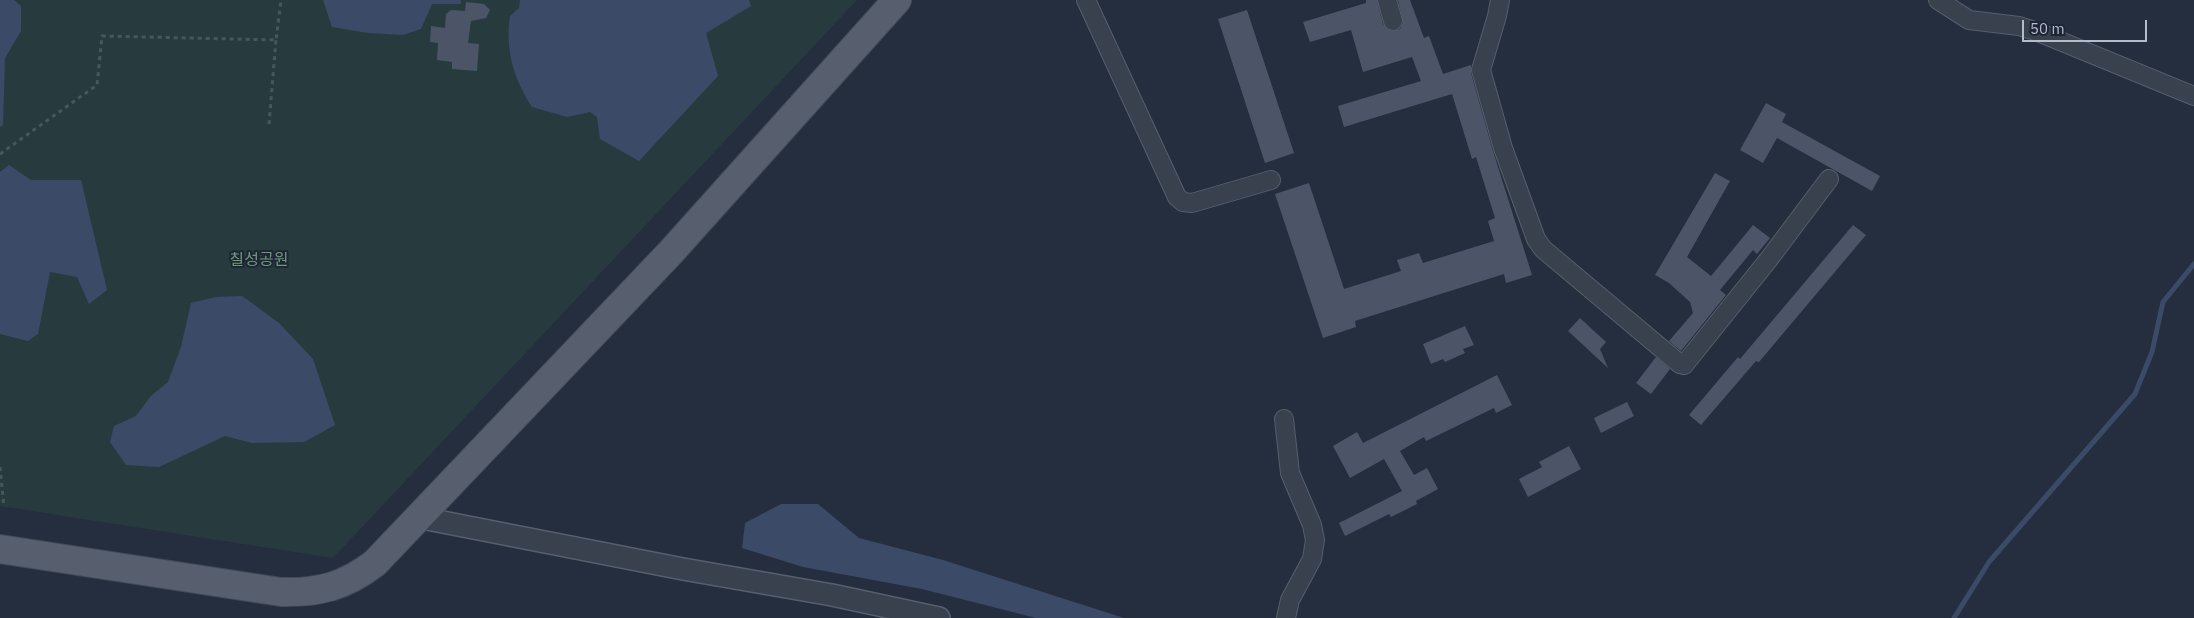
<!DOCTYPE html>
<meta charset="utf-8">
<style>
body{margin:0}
#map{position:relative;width:2194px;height:618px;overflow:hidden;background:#252e3e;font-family:"IBM Plex Sans",sans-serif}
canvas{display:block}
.scale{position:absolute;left:2022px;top:20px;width:125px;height:22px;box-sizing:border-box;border:2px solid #b5bcc9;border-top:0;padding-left:6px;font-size:15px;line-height:18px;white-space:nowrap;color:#b5bcc9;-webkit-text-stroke:4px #1e2534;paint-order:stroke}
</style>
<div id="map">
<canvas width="2194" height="618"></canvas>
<div class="scale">50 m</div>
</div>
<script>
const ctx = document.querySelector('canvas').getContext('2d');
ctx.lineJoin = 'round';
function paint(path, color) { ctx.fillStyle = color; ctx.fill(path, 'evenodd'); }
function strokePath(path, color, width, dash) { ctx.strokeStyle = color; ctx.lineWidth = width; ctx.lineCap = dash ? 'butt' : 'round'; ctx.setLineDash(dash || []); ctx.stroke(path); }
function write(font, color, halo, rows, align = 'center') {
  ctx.font = font + ' "IBM Plex Sans","Noto Sans KR",sans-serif'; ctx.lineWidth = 4; ctx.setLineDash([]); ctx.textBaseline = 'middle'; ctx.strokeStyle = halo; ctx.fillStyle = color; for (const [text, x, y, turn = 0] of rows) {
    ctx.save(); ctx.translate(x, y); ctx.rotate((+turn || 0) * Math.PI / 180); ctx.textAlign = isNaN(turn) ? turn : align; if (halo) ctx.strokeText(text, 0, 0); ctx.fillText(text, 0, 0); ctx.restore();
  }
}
paint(new Path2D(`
 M0,0h857l-524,558 -333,-52z`), '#273b3f');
paint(new Path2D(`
 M0,0h14l7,6v25l-16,27 -2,67 -3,2z
 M323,0h138v4h-29l-11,25 -18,6 -35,-2 -36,-6z
 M520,0h229l2,6 -45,27 12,43 -79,85 -39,-22 -3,-22 -7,-5 -23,5 -35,-10c-18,-28 -27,-56 -22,-91l9,-8z
 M9,165l22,15h50l26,110 -18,14 -12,-27 -27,-5 -12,62 -10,7 -28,-7v-162z
 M242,296l37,27 34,36 22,66 -31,17 -52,1 -27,-7 -66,31 -33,-2 -16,-23 4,-16 22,-10 15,-20 17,-14 13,-35 10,-44 25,-6z
 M781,504h37l41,34 84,22 181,58h-88l-114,-29 -119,-22 -61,-19 3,-25z`), '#3b4b67');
strokePath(new Path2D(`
 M1954,618l35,-56 146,-168 17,-42 11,-50 31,-38`), '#3b4b67', 5);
paint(new Path2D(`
 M1366,0h11l6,24 8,7 9,-2 3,-6 -5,-23h12l14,38 5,-2 14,38 28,-9v8l22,78 39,124 -26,8 -2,-9 -149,47 1,6 -33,11 -48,-144 34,-11 35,106 57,-18 -4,-11 22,-7 4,10 71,-22 -6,-20 7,-3 -19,-61 -4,2 -20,-65 -108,33 -6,-21 83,-25 -9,-24 -49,15 -12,-42 -41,12 -7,-20 63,-19z
 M466,2l18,2 6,6 -4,8 -15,3 -3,22 11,1 -2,27 -25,-2v-7l-15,-2 1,-17 -8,-1 1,-16 14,2 1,-14 5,-4 14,1z
 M1247,10l47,143 -29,10 -47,-144z
 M1766,103l20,11 -4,8 98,54 -8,15 -95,-53 -14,25 -23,-13z
 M1715,173l15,8 -43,76 24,19 42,-51 17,13 -13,16 -4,-4 -33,40 6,5 -45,56 -12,-10 24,-28 -3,-11 -21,-19 -14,-8z
 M1853,225l13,10 -107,127 -3,-1 -55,64 -12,-10 49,-58 2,2z
 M1580,318l26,24 -6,7 8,19 -40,-37z
 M1465,326l9,19 -11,4 2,4 -20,9 -2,-3 -12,5 -8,-20z
 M1656,357l14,12 -19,25 -15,-11z
 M1497,375l15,30 -16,8 -2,-5 -68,33 -2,-4 -24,14 14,24 13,-7 11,21 -22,12 1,3 -26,13 -2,-3 -44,22 -6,-13 63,-32 -18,-32 -34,19 -17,-32 24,-14 6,11z
 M1627,402l7,14 -33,17 -7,-15z
 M1569,446l12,23 -53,28 -9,-18 23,-12 -3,-5z`), '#4b5567');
const minor = new Path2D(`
 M1086,0l91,197 6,5 9,1 79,-23
 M1387,0l6,21
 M1500,0l-3,16 -16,54 22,78 33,91 7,10 137,115 4,1 85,-106 60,-80
 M1938,0l31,20 50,6 19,6 156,64
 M1284,419l6,54 22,52 3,15 -3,19 -22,41 -4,18`);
const tertiary = new Path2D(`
 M417,517l266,52 149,26 107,23`);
const primary = new Path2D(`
 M0,549l281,43c39,1 64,-6 94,-29l296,-311 226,-252`);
strokePath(minor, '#575e6c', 20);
strokePath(tertiary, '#575e6c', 24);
strokePath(primary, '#424958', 30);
strokePath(new Path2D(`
 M269,124l7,-84
 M0,154l97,-69 5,-49 174,4 5,-40
 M0,467l4,40`), '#45585c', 3, [4, 4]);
strokePath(minor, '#39404e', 18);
strokePath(tertiary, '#39404e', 21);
strokePath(primary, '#575f6e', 28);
write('16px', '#6c9a7a', '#1e2534', [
 ["칠성공원",259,260]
]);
</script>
